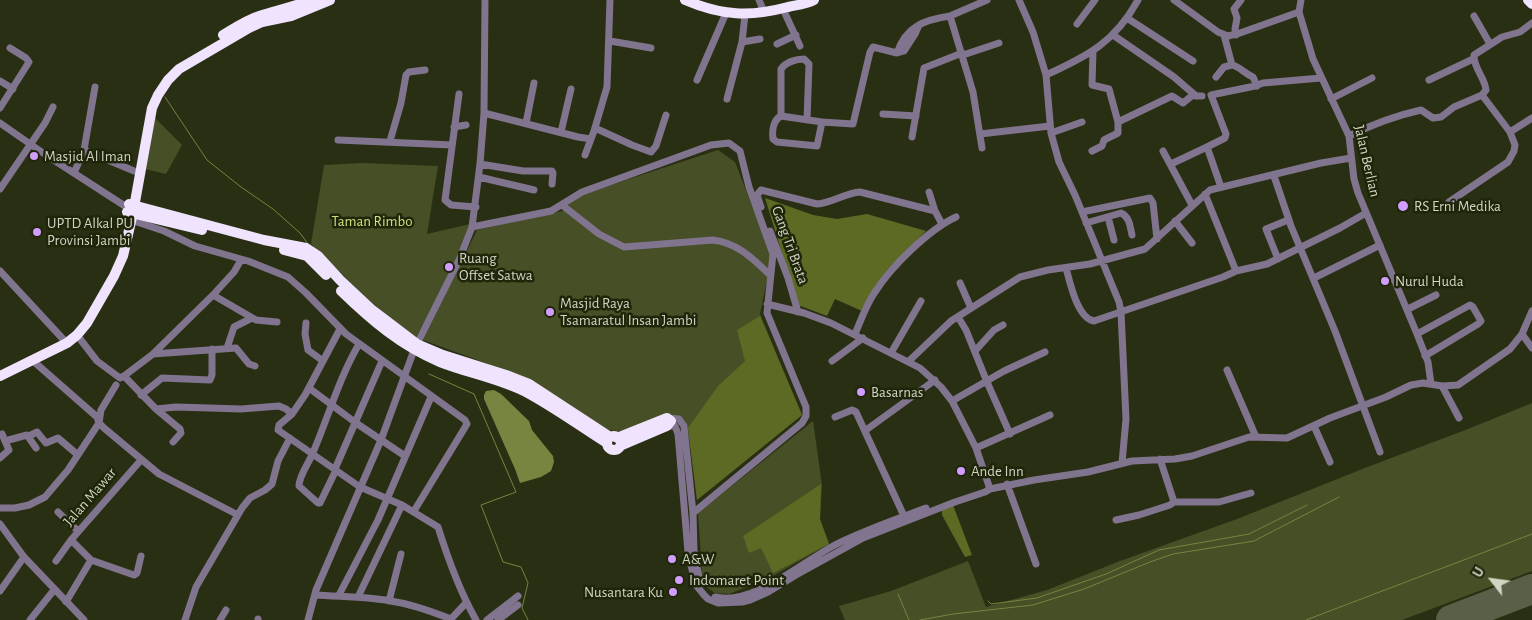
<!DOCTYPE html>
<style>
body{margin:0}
#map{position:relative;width:1532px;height:620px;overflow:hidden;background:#292f13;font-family:"Alegreya Sans",sans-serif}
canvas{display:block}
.north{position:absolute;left:1467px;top:555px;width:50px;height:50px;-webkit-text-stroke:4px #1f2509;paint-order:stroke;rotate:300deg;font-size:14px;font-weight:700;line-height:20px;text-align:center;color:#cfd4c3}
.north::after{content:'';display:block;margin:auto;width:18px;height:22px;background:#cfd4c3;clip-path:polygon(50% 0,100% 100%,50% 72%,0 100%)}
</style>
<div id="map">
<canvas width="1532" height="620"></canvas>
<div class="north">U</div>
</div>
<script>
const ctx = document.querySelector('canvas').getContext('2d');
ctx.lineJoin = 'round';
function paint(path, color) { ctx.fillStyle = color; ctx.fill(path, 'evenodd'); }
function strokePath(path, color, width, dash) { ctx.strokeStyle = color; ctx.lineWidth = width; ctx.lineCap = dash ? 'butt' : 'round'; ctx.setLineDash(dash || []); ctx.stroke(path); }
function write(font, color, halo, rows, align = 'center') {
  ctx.font = font + ' "Alegreya Sans",sans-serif'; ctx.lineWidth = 5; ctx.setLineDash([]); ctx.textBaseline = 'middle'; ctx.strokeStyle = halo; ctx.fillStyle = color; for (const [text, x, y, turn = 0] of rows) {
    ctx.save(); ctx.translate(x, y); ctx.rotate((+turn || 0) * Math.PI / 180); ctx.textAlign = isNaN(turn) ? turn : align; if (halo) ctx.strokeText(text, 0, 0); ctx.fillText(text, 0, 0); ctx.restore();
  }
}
paint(new Path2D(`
 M155,118l27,27 -16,29 -21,-5z
 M718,150l17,12 37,95 -12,57 42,101 -105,85 -9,-72 -3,-7 -5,-4 -60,14 -12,-1 -82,-52 -103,-38 54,-110 85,-19 15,-15z
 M362,163l76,3 -11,68 43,-10 -22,55 -32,58c-40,-27 -71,-60 -105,-93l13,-79z
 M1532,403v168l-130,49h-557l-6,-14 52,-15 77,-30 18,46 61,-17 73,-29 117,-42 133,-53 98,-37z
 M813,421l9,64 -2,35 9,24 -58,33 -42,17 -14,-1 -10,-7 -3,-13 -4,-60z`), '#464f25');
paint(new Path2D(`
 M765,198l48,17 24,4 30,-5 59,17 -39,39 -25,41 -27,-12 -8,17 -29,-11z
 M760,316l42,99 -105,85 -9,-72 30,-42 27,-25 -8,-31z
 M821,484l-1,35 9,25 -56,29 -12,-25 -12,5 -6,-17z
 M953,505l19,50 -7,2 -23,-42v-6z`), '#5c6a23');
paint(new Path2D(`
 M494,390l7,4 28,27 3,9 21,26 1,6 -3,9 -10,6 -21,6 -5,-14 -31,-70v-4l2,-4z`), '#768540');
strokePath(new Path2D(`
 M165,97l42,63 34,27 32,22 27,24 8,11
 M429,374l45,20 42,98 -35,13 22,57 18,5 7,16 -6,25 6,12
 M898,594l11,26
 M988,601l3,3 46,-6 69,-24 53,-24 90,-16 58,-29
 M920,620l33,-6 80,-9 51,-16 66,-27 23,-8 81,-13 85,-44
 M1306,620l226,-86`), '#768540', 1);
strokePath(new Path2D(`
 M1451,620l81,-31`), '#5a6047', 30);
strokePath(new Path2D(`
 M759,0l5,12
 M1019,0l14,32 13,43 5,58 8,29 16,33 44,107 2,10 5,107 -4,44
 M1174,0l44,32 10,4 12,-3 59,-21
 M1301,0l-2,12 14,47 36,77 5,43 4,14 59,141 11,28 3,22
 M783,9l17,37
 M1474,16l16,28
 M1127,18l66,43
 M1077,24l18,-24
 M1113,35l61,42 22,19h6
 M1224,35l8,30c7,1 13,9 21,12l4,9
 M1236,35l-1,-6 2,-11 -3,-9 7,-9
 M610,41l41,7
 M742,42l18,-3
 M777,44l19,-9
 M1093,51l-1,34 17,4 9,33 54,-26 11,7 11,-9
 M897,53l7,-2 11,-17 4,-9
 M963,55l36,-12
 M1046,75c42,-19 69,-33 92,-75
 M1216,77l8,-10 8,-2
 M697,80l29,-67
 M1429,80l44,-21
 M0,81l13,8
 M459,94l-14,106 6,5 25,2
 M727,99l15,-57 3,-27
 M1331,99l41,-21
 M0,108l29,-46 -3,-4 -16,-10
 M484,113l94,24 13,2
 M883,114l33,2
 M781,116v-47c5,-7 15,-10 23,-10l5,5 -2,56
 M822,122l-5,24 -40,-4 -4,-3c-1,-8 0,-19 8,-23l41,6 31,2 17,-72 3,-5 24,6c9,-27 27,-33 53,-37
 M0,123l46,32 82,53
 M526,123l8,-40
 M454,127l12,-2
 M595,128l37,17 19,7 5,-6 10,-31
 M561,132l10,-43
 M1510,132l22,-14
 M1051,133l31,-11
 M980,134l70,-8
 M1349,136c24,-12 45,-20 72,-26l12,8 8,-1 13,-10 28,-12 4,-5c-1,-12 -13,-23 -12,-35l28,-18 18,-5 12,-9
 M912,137l12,-69 38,-15
 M338,140l114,5
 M390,141l11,-38 5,-28 3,-3 16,-2
 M982,148l-9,-56 -23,-76 37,-16
 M84,150l50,21
 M1092,151l10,-5 2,-6 14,-7v-11
 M1163,151l29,54
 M585,155l9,-24 13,-44 3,-87
 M480,164l43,7h29l1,2 -1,11
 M1171,164l36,-17
 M74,173l10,-23 11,-63
 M1274,176l17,50 44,105 45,121
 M479,177l55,13
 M1221,187l-14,-40 18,-9 1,-4 -15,-39 44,-9 8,-3 58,-5
 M0,189l45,-66 8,-16
 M929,192l6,19 7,13
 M1205,194l31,77
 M1449,202l59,-40 6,-11 1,-6 -5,-13 -28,-37
 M562,205l37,29 25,13 89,-7c25,3 40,19 57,35
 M761,207l-4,-12 4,-5 56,14c15,-1 28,-11 43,-12l75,19
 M1082,212l68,-14 3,5 4,36
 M1108,217l6,23
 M131,220l33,11 31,15 53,15 40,16 18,16 40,41 119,86 2,4 -3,5 -50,82
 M1175,221l17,22
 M1086,223l35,-10c9,4 9,14 11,22
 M472,227l79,-16 31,-19 129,-47 18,-2 11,8 9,36 24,67 -6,59 39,94v9l-4,7 -109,90
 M770,231l18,47 10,34
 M1278,259l-12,-30 22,-9
 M1066,268c4,14 11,50 28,53l129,-44 13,-6 31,-7 73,-36 26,-15
 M0,271l63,68
 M1314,278l66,-33
 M960,283l11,25
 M213,295l43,25 21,2
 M767,304l37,9 27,10 89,45 21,19 11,14 24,47 14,41
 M1408,309l28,-14
 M958,317l8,13 21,52 23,52
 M306,323l-1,11 3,16 15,11
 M340,329l-35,66 -13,19 -13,11 -1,5 82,57 42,18 36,22c10,32 21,63 38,93
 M855,334c6,-14 11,-29 20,-42 16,-25 53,-62 81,-75
 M1417,334l53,-29 3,2 8,14 -3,3 -53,32
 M1522,334l10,14
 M77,335l20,26 23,17 4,-2
 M417,344l42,-84 13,-33 8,-63 4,-51 1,-113
 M227,348l7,-21 18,-9
 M975,351l19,-21 9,-5
 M891,353l30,-52
 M153,354l83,-6 13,16 6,2
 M32,360l65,57 2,6 5,5 55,46 79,41
 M832,361l31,-23
 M909,361l42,-40 69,-44 28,-7 42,-6 55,-15 65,-59 111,-27 30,-5
 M1227,370l29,67
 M1442,386l17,32
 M309,388l47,35 49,33
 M141,395l21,-17 48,2 2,-5v-26
 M952,401l52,-30 41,-19
 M156,409l20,-2 65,2 38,-3 7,3 6,5
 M835,417l17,-7 4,2 48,104
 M667,418l12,1 5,7 9,87 1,38 6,31
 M667,426h8l3,8 10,118 5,22 3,11 8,10 4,4 10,4 24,-1 8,-2 18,-8 28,-17 67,-37 92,-36 30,-10 5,-3 44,-9 54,-8 44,-11 43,-2 17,-3 57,-19 38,1 43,-20 56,-21 25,-12 12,-2 19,3 16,-1 52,-36 12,-15 10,-23
 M1314,426l16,36
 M866,430l69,-50
 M29,436l8,-4 9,11 12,-5 20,17
 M5,441l22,-6 9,13
 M173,442l8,-9 -1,-4 -24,-20 -32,-33 29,-22 60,-59 21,-23 7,-12
 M976,448l74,-33
 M0,458l9,-8 -7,-16
 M1160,459l14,43
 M335,469l47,-108
 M336,470l-16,33h-2l-19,-17c0,-10 9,-22 13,-31 16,-37 27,-77 47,-111
 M1007,484l29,80
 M0,508h15l14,-3 16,-8 23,-27 31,-47 2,-13 15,-25
 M58,512l20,19
 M1116,520l23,-5 31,-10 4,-3h45l32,-9
 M0,524l24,33 60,63
 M91,560l43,15 3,-2 4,-17
 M56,561l15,-21 70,-80
 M0,591l24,-34
 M315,595c27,2 54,1 81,7 18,3 37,10 55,17l15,-16
 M339,595l39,-75 53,-123
 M358,597l44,-92
 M715,597c38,9 86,-34 118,-51 29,-15 62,-26 93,-38
 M389,601l12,-47
 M66,602l25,-42 -20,-20
 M30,620l24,-30
 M185,620l11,-33 46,-79 8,-10 15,-8 7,-6 6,-23 12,-23
 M220,620l6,-10
 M258,620v-1
 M308,620l8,-30 65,-150 33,-90
 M487,620l31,-24
 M498,620l20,-15`), '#81748e', 7);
strokePath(new Path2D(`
 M685,0c37,16 65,17 103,7 9,-2 18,-3 26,-7
 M1528,0l4,4
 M223,35c13,-8 25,-16 39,-20 17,-5 33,-9 50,-15
 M129,204l135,36 42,8 12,8 22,24 31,29 46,35 26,11 63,20 23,9 81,53
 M127,212l75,18
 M284,250l23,6 19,19
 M341,291c30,29 60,55 99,71 28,11 58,16 86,30 28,15 54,34 81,51
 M0,376l67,-33 10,-8 10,-12 27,-47 9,-20 10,-43 19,-105 6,-13 10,-15 11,-11 70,-41 13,-6 29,-6 39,-16
 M607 443a7 7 0 1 1 14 0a7 7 0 1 1-14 0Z
 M617,438l50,-20 4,3 -4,5 -47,20`), '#f0e3fd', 10);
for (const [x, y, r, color] of [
 [34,156,5,"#d19dfe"],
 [1403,206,6,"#d19dfe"],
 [37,232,5,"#d19dfe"],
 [449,267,5,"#d19dfe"],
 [1385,281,5,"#d19dfe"],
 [550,312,5,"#d19dfe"],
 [861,392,5,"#d19dfe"],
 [961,471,5,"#d19dfe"],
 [672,559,5,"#d19dfe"],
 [679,580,5,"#d19dfe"],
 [673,592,5,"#d19dfe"]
]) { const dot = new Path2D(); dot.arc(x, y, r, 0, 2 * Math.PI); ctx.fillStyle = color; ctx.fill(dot); strokePath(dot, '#1f2509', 2); }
write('15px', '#cfd4c3', '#1f2509', [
 ["Masjid Al Iman",44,156],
 ["RS Erni Medika",1414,206],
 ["UPTD Alkal PU",47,223],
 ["Provinsi Jambi",47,240],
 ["Ruang",459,258],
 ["Offset Satwa",459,275],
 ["Nurul Huda",1395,281],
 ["Masjid Raya",560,303],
 ["Tsamaratul Insan Jambi",560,320],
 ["Basarnas",871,392],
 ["Ande Inn",971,471],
 ["A&W",682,559],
 ["Indomaret Point",689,580],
 ["Nusantara Ku",663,592,"right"]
], 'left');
write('15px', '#cfd4c3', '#1f2509', [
 ["Jalan Berlian",1367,161,77],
 ["Gang Tri Brata",790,245,70],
 ["Jalan Mawar",90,497,-49]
]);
write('15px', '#cae07e', '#1f2509', [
 ["Taman Rimbo",372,221]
]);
</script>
